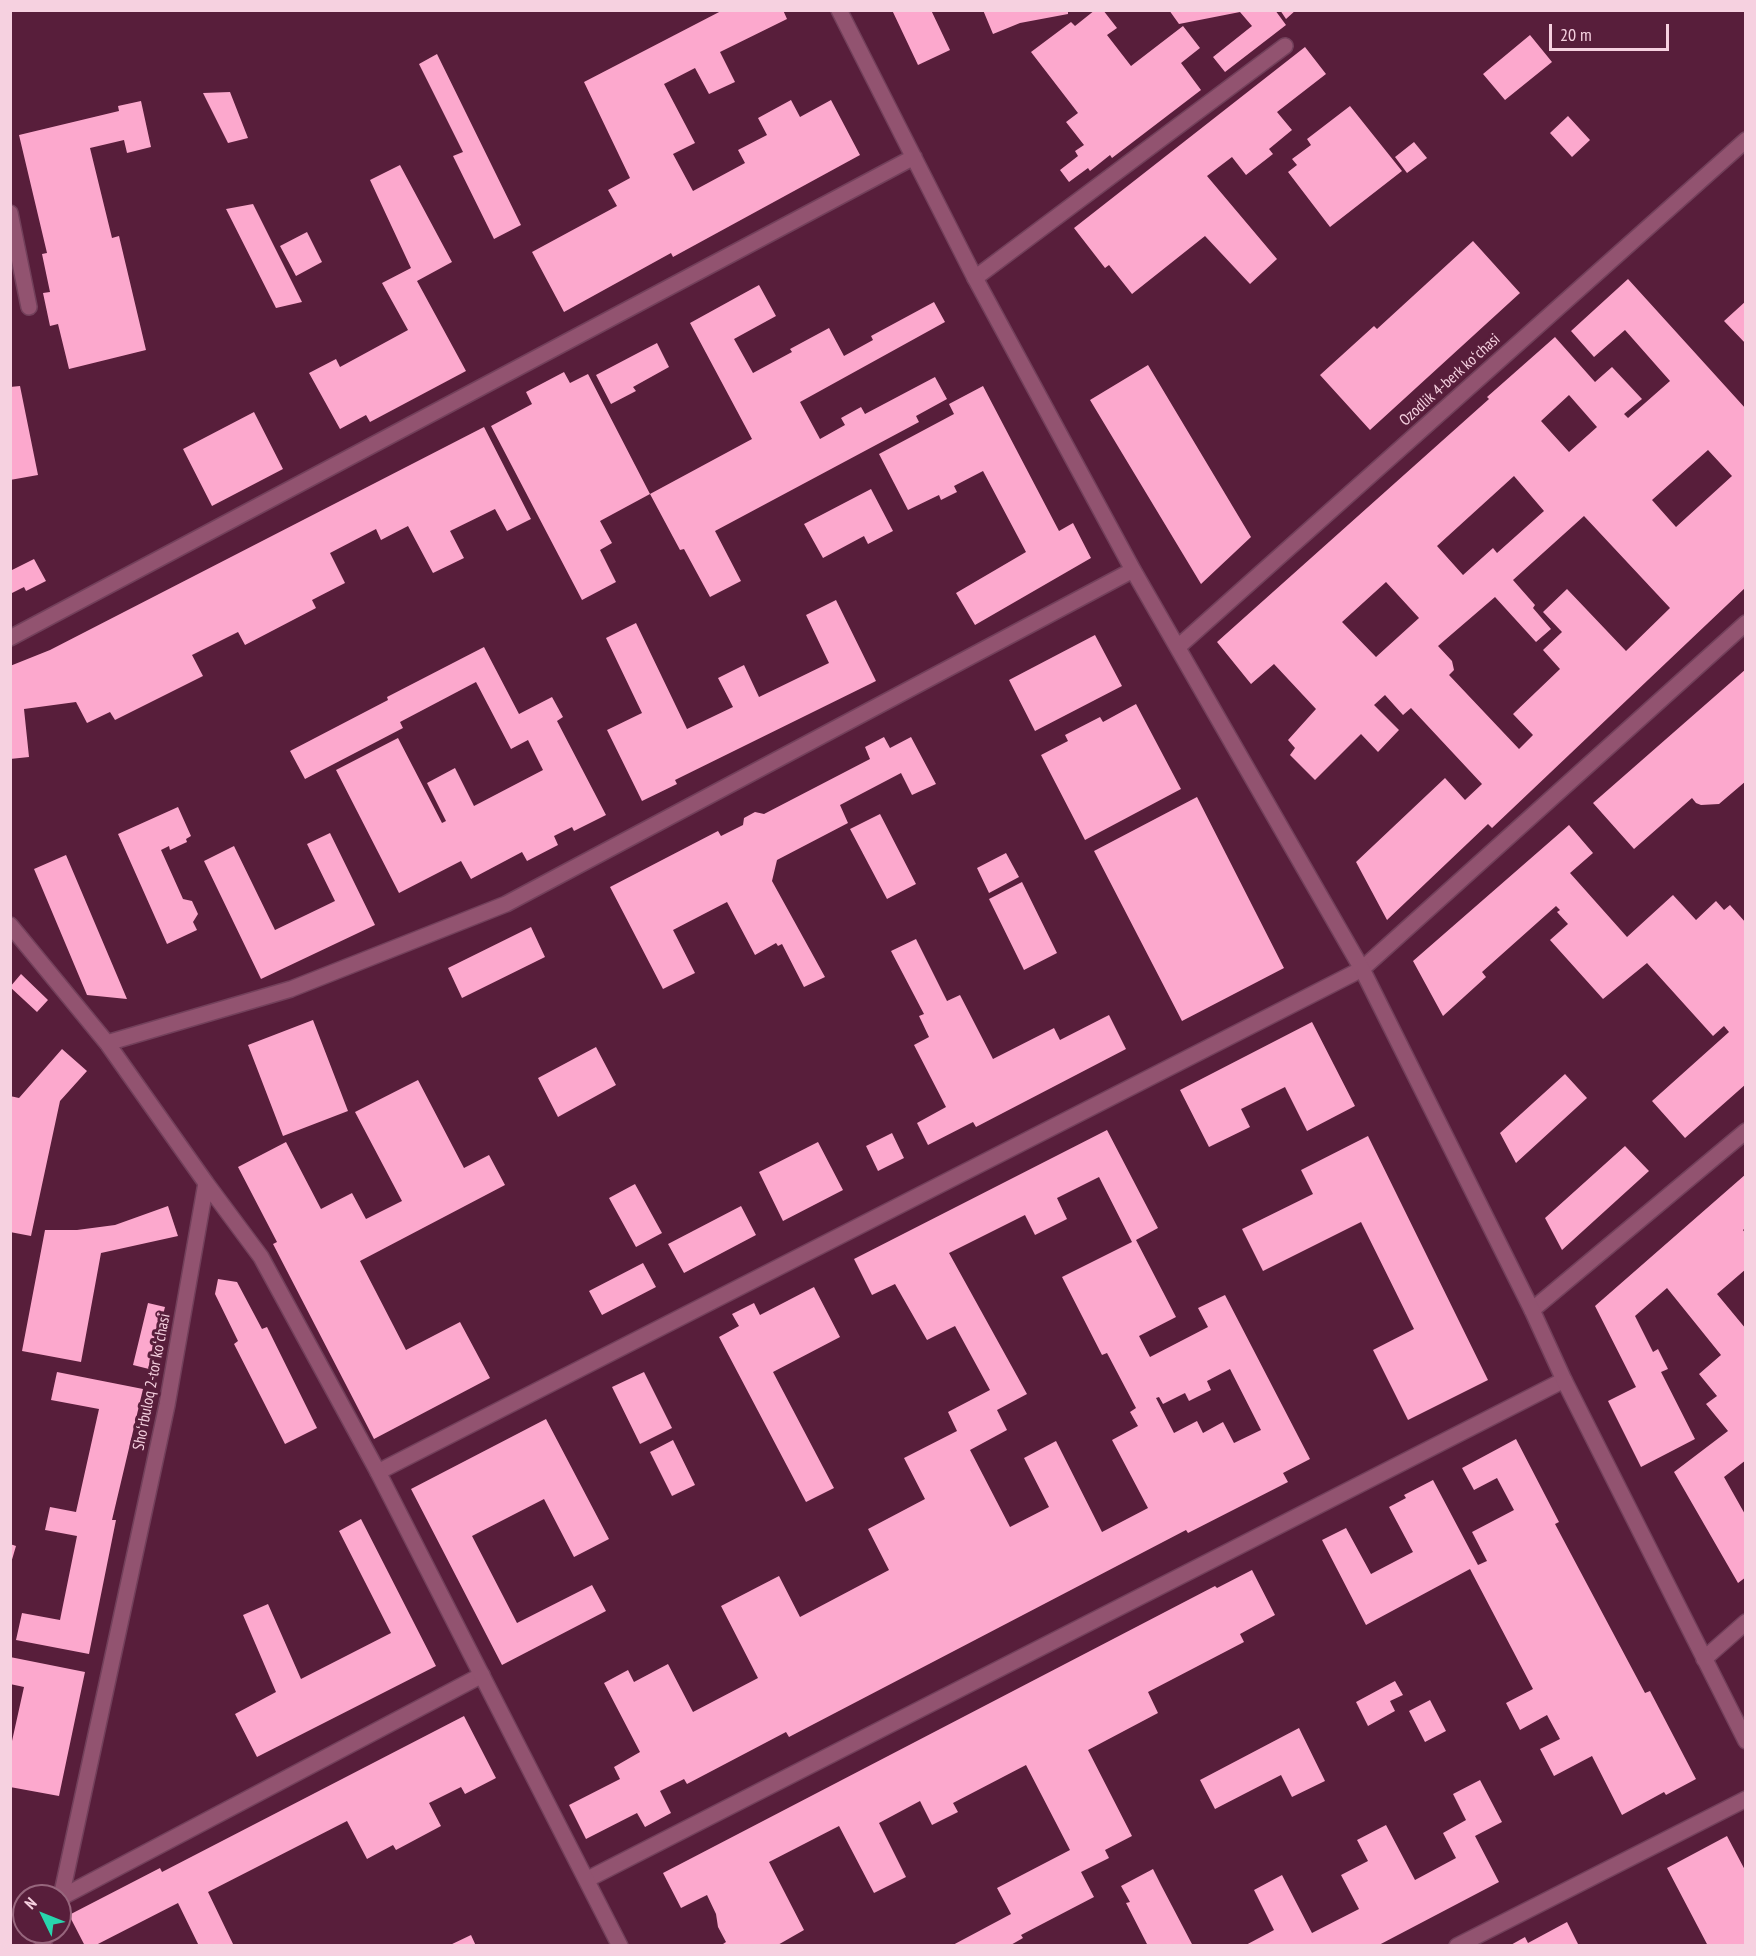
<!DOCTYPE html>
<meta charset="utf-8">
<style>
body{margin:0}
#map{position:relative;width:1756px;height:1956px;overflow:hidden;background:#581e3b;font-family:"PT Sans Narrow",sans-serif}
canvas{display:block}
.frame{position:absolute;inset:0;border:12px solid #f6d1e0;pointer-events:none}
.north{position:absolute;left:12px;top:1884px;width:60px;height:60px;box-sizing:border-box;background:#581e3b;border:2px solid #97667d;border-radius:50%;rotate:313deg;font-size:16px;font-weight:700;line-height:24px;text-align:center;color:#f6d1e0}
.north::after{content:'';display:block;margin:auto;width:21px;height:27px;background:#28d5ad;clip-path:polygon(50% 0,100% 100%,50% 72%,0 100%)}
.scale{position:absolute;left:1549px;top:24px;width:120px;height:27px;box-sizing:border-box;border:3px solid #f6d1e0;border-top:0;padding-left:8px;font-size:18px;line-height:21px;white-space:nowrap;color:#f6d1e0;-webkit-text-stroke:4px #581e3b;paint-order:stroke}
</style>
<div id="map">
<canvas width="1756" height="1956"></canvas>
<div class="frame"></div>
<div class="north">N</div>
<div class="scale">20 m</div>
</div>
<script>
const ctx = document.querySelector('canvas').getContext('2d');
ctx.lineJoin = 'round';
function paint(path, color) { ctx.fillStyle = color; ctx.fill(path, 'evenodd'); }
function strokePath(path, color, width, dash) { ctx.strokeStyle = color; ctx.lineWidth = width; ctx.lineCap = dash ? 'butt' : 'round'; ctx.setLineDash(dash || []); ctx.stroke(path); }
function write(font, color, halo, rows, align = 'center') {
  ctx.font = font + ' "PT Sans Narrow",sans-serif'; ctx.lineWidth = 6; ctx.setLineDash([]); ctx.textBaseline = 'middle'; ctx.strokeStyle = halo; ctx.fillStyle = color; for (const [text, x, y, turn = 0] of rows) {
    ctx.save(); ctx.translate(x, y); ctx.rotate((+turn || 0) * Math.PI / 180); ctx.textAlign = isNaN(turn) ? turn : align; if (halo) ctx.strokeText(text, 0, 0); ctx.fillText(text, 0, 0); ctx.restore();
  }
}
paint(new Path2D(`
 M723,10h60l4,9 -67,33 15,30 -26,12 -14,-26 -31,16 31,59 -22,11 20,37 52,-28 -7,-13 29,-15 -9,-17 33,-18 9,17 31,-17 29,55 -187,102 -2,-4 -107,59 -32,-60 85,-46 -9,-16 22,-12 -46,-96z
 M892,10h39l19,40 -32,15z
 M983,10h85v4l-48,9 -27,11z
 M1095,10h8l14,18 -10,7 24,31 52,-40 17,22 -19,15 20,27 -89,68 -2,-3 -20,16 -2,-3 -19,14 -9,-12 18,-14 -3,-5 9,-6 -18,-23 12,-9 -47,-61 40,-30 4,4z
 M1169,10h106l11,15 -61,47 -12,-15 39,-31 -12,-14 -61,12z
 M1280,10h16l-10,9z
 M1530,35l22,27 -47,38 -22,-26z
 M1305,47l21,27 -49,38 15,18 -23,19 4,5 -27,21 -14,-18 -25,19 70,83 -27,25 -45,-48 -73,58 -23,-29 -4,3 -31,-40z
 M437,54l84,171 -27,14 -41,-83 10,-4 -44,-88z
 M230,92l18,46 -20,5 -25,-50z
 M141,101l10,46 -24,6 -3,-13 -34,8 22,90 7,-2 27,114 -77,19 -11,-45 -8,2 -7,-33 7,-1 -8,-38 5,-1 -28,-118 100,-24 -1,-5z
 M1350,106l52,65 -72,56 -42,-55 9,-7 -5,-6 19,-14 -4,-6z
 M1568,116l22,24 -18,17 -22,-24z
 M1414,142l13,16 -20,15 -12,-16z
 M400,165l52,97 -35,19 49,90 -96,51 -4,-7 -26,14 -31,-56 27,-14 4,8 68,-37 -26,-47 29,-15 -41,-88z
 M253,204l49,98 -26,6 -50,-99z
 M307,232l15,30 -26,14 -16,-30z
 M1473,241l47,52 -150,137 -50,-55 54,-49 3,3z
 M1628,279l118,130v178l-254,241 -4,-4 -101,96 -31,-58 89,-84 20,22 17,-16 -71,-76 -8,7 -18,-20 -11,10 25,25 -21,22 -17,-18 -46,46 -25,-25 5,-7 -7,-8 28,-31 -42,-45 -23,20 -34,-42 272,-243 -2,-2 68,-60 40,45 17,-15 30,32 -18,15 4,4 42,-37 -45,-51 -31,27 -23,-26zM1569,395l28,32 -28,25 -28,-31zM1708,450l24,26 -56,51 -24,-27zM1514,476l30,35 -47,42 -4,-5 -30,27 -26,-29zM1584,516l86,92 -44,43 -59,-62 -24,23 19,20 -19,18 17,19 -47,45 20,21 -14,14 -70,-74 5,-5 -2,-9 -14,-15 57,-49 41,45 15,-13 -18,-21 2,-3 -22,-25zM1386,582l33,36 -43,39 -34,-35z
 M759,285l17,31 -42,23 19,34 39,-21 -2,-3 39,-21 15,28 29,-16 -2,-4 63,-34 11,20 -145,80 20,37 25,-14 -4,-7 20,-11 4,7 70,-37 12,22 -31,17 3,6 -204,109 26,50 -31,16 -26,-48 -4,1 -30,-56 102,-55 -62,-116z
 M1746,301v43l-22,-23z
 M657,343l12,24 -36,20 3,4 -25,13 -15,-29z
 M1148,365l103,172 -50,47 -111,-184z
 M564,372l6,11 18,-9 62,120 -50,27 12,22 -12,7 16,32 -34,18 -91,-174 41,-22 -6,-12z
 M20,386l18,89 -28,5v-93z
 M983,386l76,145 14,-8 18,35 -116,67 -19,-32 70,-41 -43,-81 -29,15 3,6 -16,8 -2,-5 -31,15 -29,-56 75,-40 -5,-10z
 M254,412l29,57 -71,37 -29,-57z
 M484,427l47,92 -24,12 -12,-22 -45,22 14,27 -31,15 -25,-47 -27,14 -5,-11 -46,24 15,30 -33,17 4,8 -71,37 -7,-13 -46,23 11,21 -88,44 -5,-8 -23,11 -11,-21 -52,7 5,48 -19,2v-93l40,-16z
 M871,489l22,42 -25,13 -4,-8 -41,22 -19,-34z
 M34,559l12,22 -20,10 -2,-4 -14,7v-23z
 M836,600l40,81 -201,99 2,4 -35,17 -35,-71 35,-17 -36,-75 30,-15 51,106 46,-22 -15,-29 26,-13 15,32 70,-34 -23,-48z
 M1095,635l27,51 -87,45 -26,-51z
 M484,647l35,67 33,-17 11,20 -6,4 49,94 -32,16 -2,-4 -18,9 4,9 -31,16 -5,-9 -51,27 -10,-18 -62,32 -63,-123 62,-32 44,85 4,-2 -19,-38 28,-15 19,38 69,-36 -15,-30 -17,9 -35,-67 -76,40 3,6 -98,51 -15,-28 98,-51 -1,-3z
 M1746,669v112l-27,23 -18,1 -5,-2 -4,-5 -58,51 -41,-46z
 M1136,704l45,85 -96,51 -44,-85 27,-14 -3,-6 35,-18 3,5z
 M884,737l6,11 21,-11 25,47 -24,11 -11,-22 -61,32 8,18 -71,37 -5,21 53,96 -21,10 -22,-43 -4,2 -2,-3 -21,12 -28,-53 -54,28 22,43 -32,16 -53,-102 108,-56 3,5 22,-11 1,-7 11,-6 9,2 106,-55 -5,-12z
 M1197,797l87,171 -102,53 -88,-170z
 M178,807l13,29 -5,3 1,3 -17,8 -1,-4 -8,4 22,49 9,2 6,13 -5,8 4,8 -30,14 -49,-110z
 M880,814l36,70 -29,15 -37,-70z
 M1569,825l24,28 -23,20 57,64 46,-42 23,25 20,-19 8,9 6,-5 16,18v161l-61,54 -33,-37 77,-69 -5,-6 -11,10 -66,-73 -44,36 -53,-59 18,-16 -11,-12 3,-2 -4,-4 -74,66 4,5 -43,39 -30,-55z
 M330,833l45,92 -114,54 -57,-118 30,-15 41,84 60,-29 -28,-57z
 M1006,853l13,24 -30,16 -12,-25z
 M66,855l61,144 -40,-4 -53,-126z
 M1022,882l35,71 -33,17 -35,-71z
 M531,927l14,30 -83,41 -14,-30z
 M916,939l31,62 13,-6 33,64 61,-31 6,12 49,-25 17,34 -150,78 -3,-5 -45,23 -11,-22 29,-16 -32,-62 15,-8 -10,-21 5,-2 -33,-63z
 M21,974l27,26 -11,12 -27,-25z
 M313,1020l35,91 -65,25 -35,-91z
 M1312,1022l43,84 -48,25 -22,-44 -44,22 9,18 -41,20 -29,-57z
 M596,1047l20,38 -58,32 -20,-39z
 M62,1049l25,22 -27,30 -29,135 -21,-4v-136l9,2z
 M1565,1074l22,24 -71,65 -16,-30z
 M418,1080l46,88 25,-13 16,30 -145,76 46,89 54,-28 30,56 -116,61 -101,-195 4,-2 -39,-75 48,-25 35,67 31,-16 14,26 36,-18 -47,-89z
 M1107,1130l51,98 -22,12 40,77 -37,19 11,21 58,-30 -10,-19 27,-13 85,164 -27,14 5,9 -100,51 -2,-3 -397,207 -3,-5 -99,52 -3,-5 -24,12 11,22 -26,14 -8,-14 -51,26 -17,-34 51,-26 -6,-12 26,-15 -36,-69 24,-13 6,12 34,-18 25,48 65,-34 -37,-72 58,-30 21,41 89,-47 -21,-41 57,-30 -21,-41 53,-27 -9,-19 42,-22 -35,-64 -28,14 -32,-56 -23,11 -18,-36zM1099,1177l33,65 -70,35 40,78 5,-2 29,55 -6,4 8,14 -26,14 36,68 -46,24 -46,-91 -32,17 25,49 -39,20 -40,-77 37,-20 -10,-20 30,-16 -78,-141 76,-38 10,20 32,-16 -10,-21zM1230,1369l31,61 -27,13 -11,-21 -20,11 -6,-12 -23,12 -18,-35 3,-1 4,7 22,-11 4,8 22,-11 -4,-9z
 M892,1133l12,25 -26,13 -12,-25z
 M1368,1136l120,244 -80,40 -35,-70 41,-21 -53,-107 -98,49 -21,-42 71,-35 -12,-24z
 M818,1142l25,48 -60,31 -24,-49z
 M1625,1146l24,25 -87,79 -17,-32z
 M1746,1174v53l-3,3 3,4v35l-29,25 29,35v131l-22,17 22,39v61l-8,6 -64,-111 54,-41 -22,-27 11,-8 -18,-22 22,-19 -54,-67 -32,28 18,36 5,-3 10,20 -7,3 34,67 -54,28 -33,-66 28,-14 -41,-81z
 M635,1184l27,49 -26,14 -27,-49z
 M168,1206l10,30 -77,17 -20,109 -59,-11 23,-121h32l38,-5z
 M741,1206l15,29 -72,38 -16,-29z
 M643,1263l13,24 -54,28 -13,-24z
 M218,1279l19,3 25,47 5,-2 50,101 -32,16 -51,-100 4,-3 -23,-47z
 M814,1287l26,50 -67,35 61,116 -28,14 -87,-165 20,-11 -7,-12 22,-11 6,12z
 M148,1303l17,4 -16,62 -16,-4z
 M57,1372l86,17 -31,131h4l-27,134 -73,-14 6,-27 38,7 17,-84 -32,-6 5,-23 26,5 23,-103 -48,-9z
 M644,1372l28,56 -32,16 -28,-57z
 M546,1419l63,120 -35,18 -30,-58 -72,37 45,87 75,-38 14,26 -104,54 -91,-176z
 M1516,1439l43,83 -4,2 90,169 5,-2 46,88 -30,16 -2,-3 -42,23 -30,-59 -38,20 -14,-27 20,-10 -13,-24 -27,15 -14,-27 27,-14 -63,-120 -104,56 -44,-85 24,-12 25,46 42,-22 -24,-45 17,-9 -2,-3 29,-15 45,85 9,-4 -15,-29 42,-22 -17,-32 -23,12 -12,-22z
 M673,1440l22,45 -23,11 -22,-44z
 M361,1519l75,147 -179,91 -22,-43 41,-22 -33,-77 25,-11 33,75 90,-46 -52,-102z
 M10,1544l6,2 -5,17h-1z
 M1252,1570l23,45 -35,19 4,8 -96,50 10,21 -70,37 44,86 -27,14 4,8 -28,14 13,25 -73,38 2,3 -14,8h-58l60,-32 -14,-26 73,-38 -44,-85 -73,38 5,9 -26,13 -12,-24 -41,22 27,54 -32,16 -35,-67 -70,36 35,68 -28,16h-56l6,-4 -8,-15 -2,-13 -9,-19 -26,13 -18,-35 552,-287 2,2z
 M10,1657l75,15 -26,124 -49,-9v-37l14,-63 -14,-3z
 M1395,1681l8,14 -13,6 5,10 -27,15 -12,-24z
 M1430,1700l16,31 -21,11 -16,-31z
 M464,1716l32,62 -31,16 -4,-7 -32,16 12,23 -45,24 -3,-5 -26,14 -20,-38 -139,71 26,54h-35l-21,-43 -84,43h-9l-16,-31 91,-47 2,4z
 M1299,1728l26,53 -33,16 -11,-22 -66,34 -15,-29z
 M1480,1780l22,42 -27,14 24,46 -122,64h-133l30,-16 -20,-40 28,-15 30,58 47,-24 -18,-34 27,-14 -11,-21 29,-15 29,55 41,-22 -13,-25 23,-13 -13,-26z
 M1727,1836l19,36v74h-38l-41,-78z
 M1153,1869l8,16 32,61h-45l-22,-43 4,-1 -9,-16z
 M1567,1922l12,24h-70l16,-9 3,6z
 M471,1935l5,11h-28z`), '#fca8cd');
const lane = new Path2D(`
 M10,213l19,94
 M975,278l310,-232
 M1532,1310l214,-179
 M378,1472l984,-503 384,-346
 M1704,1659l42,-37
 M588,1879l976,-499
 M62,1897l420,-222
 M1457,1946l289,-147`);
const street = new Path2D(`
 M839,10l136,268 158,292 229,399 170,341 32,70 182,361
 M10,638l904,-481
 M1178,647l568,-507
 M10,925l97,118 99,140 55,74 117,215 242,474
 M107,1043l184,-54 215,-85 627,-334
 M60,1902l107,-497 39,-222
 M42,1946l6,-14`);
strokePath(lane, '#73405b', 18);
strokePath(street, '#73405b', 18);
strokePath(lane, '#925370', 15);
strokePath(street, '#925370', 15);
write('16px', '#f6d1e0', '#581e3b', [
 ["Ozodlik 4-berk koʻchasi",1450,380,-42],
 ["Shoʻrbuloq 2-tor koʻchasi",152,1382,-79]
]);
</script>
